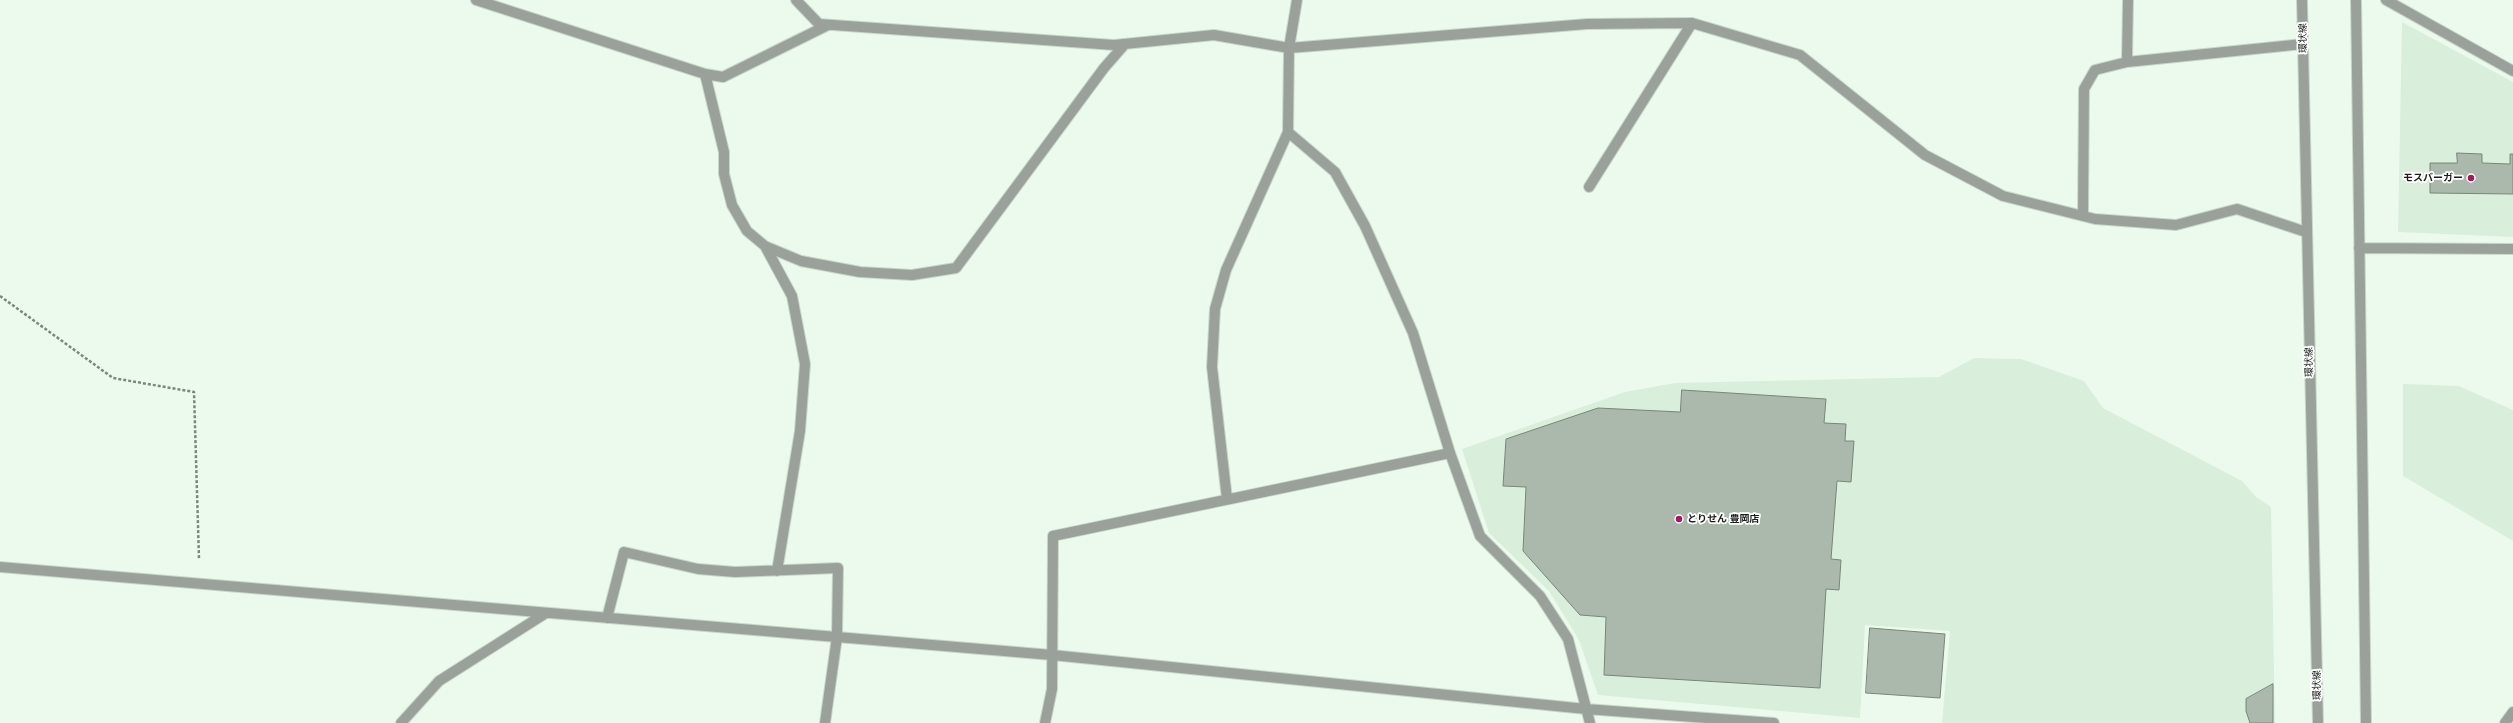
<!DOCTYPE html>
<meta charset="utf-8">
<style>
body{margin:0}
canvas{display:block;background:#ebfaec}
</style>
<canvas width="2513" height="723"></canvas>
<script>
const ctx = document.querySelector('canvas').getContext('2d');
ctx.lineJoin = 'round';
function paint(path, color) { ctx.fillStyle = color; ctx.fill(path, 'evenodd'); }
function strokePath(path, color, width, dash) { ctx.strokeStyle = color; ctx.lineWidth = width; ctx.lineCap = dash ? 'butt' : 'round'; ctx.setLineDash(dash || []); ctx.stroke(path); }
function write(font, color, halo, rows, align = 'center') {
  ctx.font = font + ' Lato,"Noto Sans JP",sans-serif'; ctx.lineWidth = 3.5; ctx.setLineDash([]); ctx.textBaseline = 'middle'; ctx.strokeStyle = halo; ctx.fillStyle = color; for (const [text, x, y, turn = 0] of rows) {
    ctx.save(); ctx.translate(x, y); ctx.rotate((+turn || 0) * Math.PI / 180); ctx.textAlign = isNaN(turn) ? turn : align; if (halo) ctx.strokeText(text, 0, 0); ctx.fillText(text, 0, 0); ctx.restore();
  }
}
paint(new Path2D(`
 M2402,22l111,60v155l-115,-5z
 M1974,358l47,1 63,22 19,27 139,73 14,16 15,10 4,216h-333l8,-92 -85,-6 -5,93 -262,-23 -19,-55 -30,-49 -60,-58 -27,-84 163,-57 50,-9 264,-6z
 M2403,384l56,2 54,24v131l-110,-65z`), '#d9efdc');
const building = new Path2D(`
 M2457,153l25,1v9l28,1v-10h3v40l-83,-1v-30h27z
 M1682,390l144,9 -2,24 22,1 -1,17h9l-3,41 -14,-1 -6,78 10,1 -2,30 -13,-1 -6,99 -216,-13 2,-58 -26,-2 -57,-64 3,-64 -23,-1 3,-47 92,-31 82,4z
 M1870,628l75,6 -5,64 -74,-5z
 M2273,684v39h-23l-4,-12v-12z`);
paint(building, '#abb9ad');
strokePath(building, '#79867a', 1);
const minor = new Path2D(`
 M476,0l229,74 18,3 105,-52
 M796,0l23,24 295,21 100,-10 75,13 298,-24 105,-1 108,32 125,100 78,41 92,23 81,6 61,-16 69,23
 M2302,0l16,723
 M2356,0l10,723
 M2386,0l127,71
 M2127,62l1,-62
 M705,74l19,78v22l8,31 15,26 18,15 36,15 59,11 52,3 44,-7 148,-200 21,-24
 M1288,132l47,40 30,54 48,107 37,120 30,83 60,60 28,43 22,84
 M1589,187l103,-164
 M2083,216l1,-127 11,-19 32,-8 176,-18
 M765,246l27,50 13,68 -5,67 -23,140
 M2359,248l154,1
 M1227,499l-15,-132 3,-58 11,-39 62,-138 1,-84 8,-48
 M0,567l1052,88 534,54 188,14
 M607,618l17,-66 74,17 37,3 103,-4 -1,69 -12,86
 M401,723l38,-42 107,-68
 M1045,723l7,-34 1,-153 397,-83
 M2505,723l8,-11`);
strokePath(minor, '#c9d7ca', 12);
strokePath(new Path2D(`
 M0,296l113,82 81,14 5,167`), '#7d867d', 2.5, [3, 2]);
strokePath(minor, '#9aa19b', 10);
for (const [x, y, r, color] of [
 [2471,178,4,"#a5195d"],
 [1679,519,4,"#a5195d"]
]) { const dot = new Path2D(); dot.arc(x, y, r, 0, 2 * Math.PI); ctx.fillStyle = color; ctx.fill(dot); strokePath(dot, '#fff', 1.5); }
write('10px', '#191e19', '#fff', [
 ["環状線",2303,38,-91],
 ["環状線",2309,362,-91],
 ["環状線",2317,685,-91]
]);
write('bold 10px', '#191e19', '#fff', [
 ["モスバーガー",2463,178],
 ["とりせん 豊岡店",1687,519,"left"]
], 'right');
</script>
